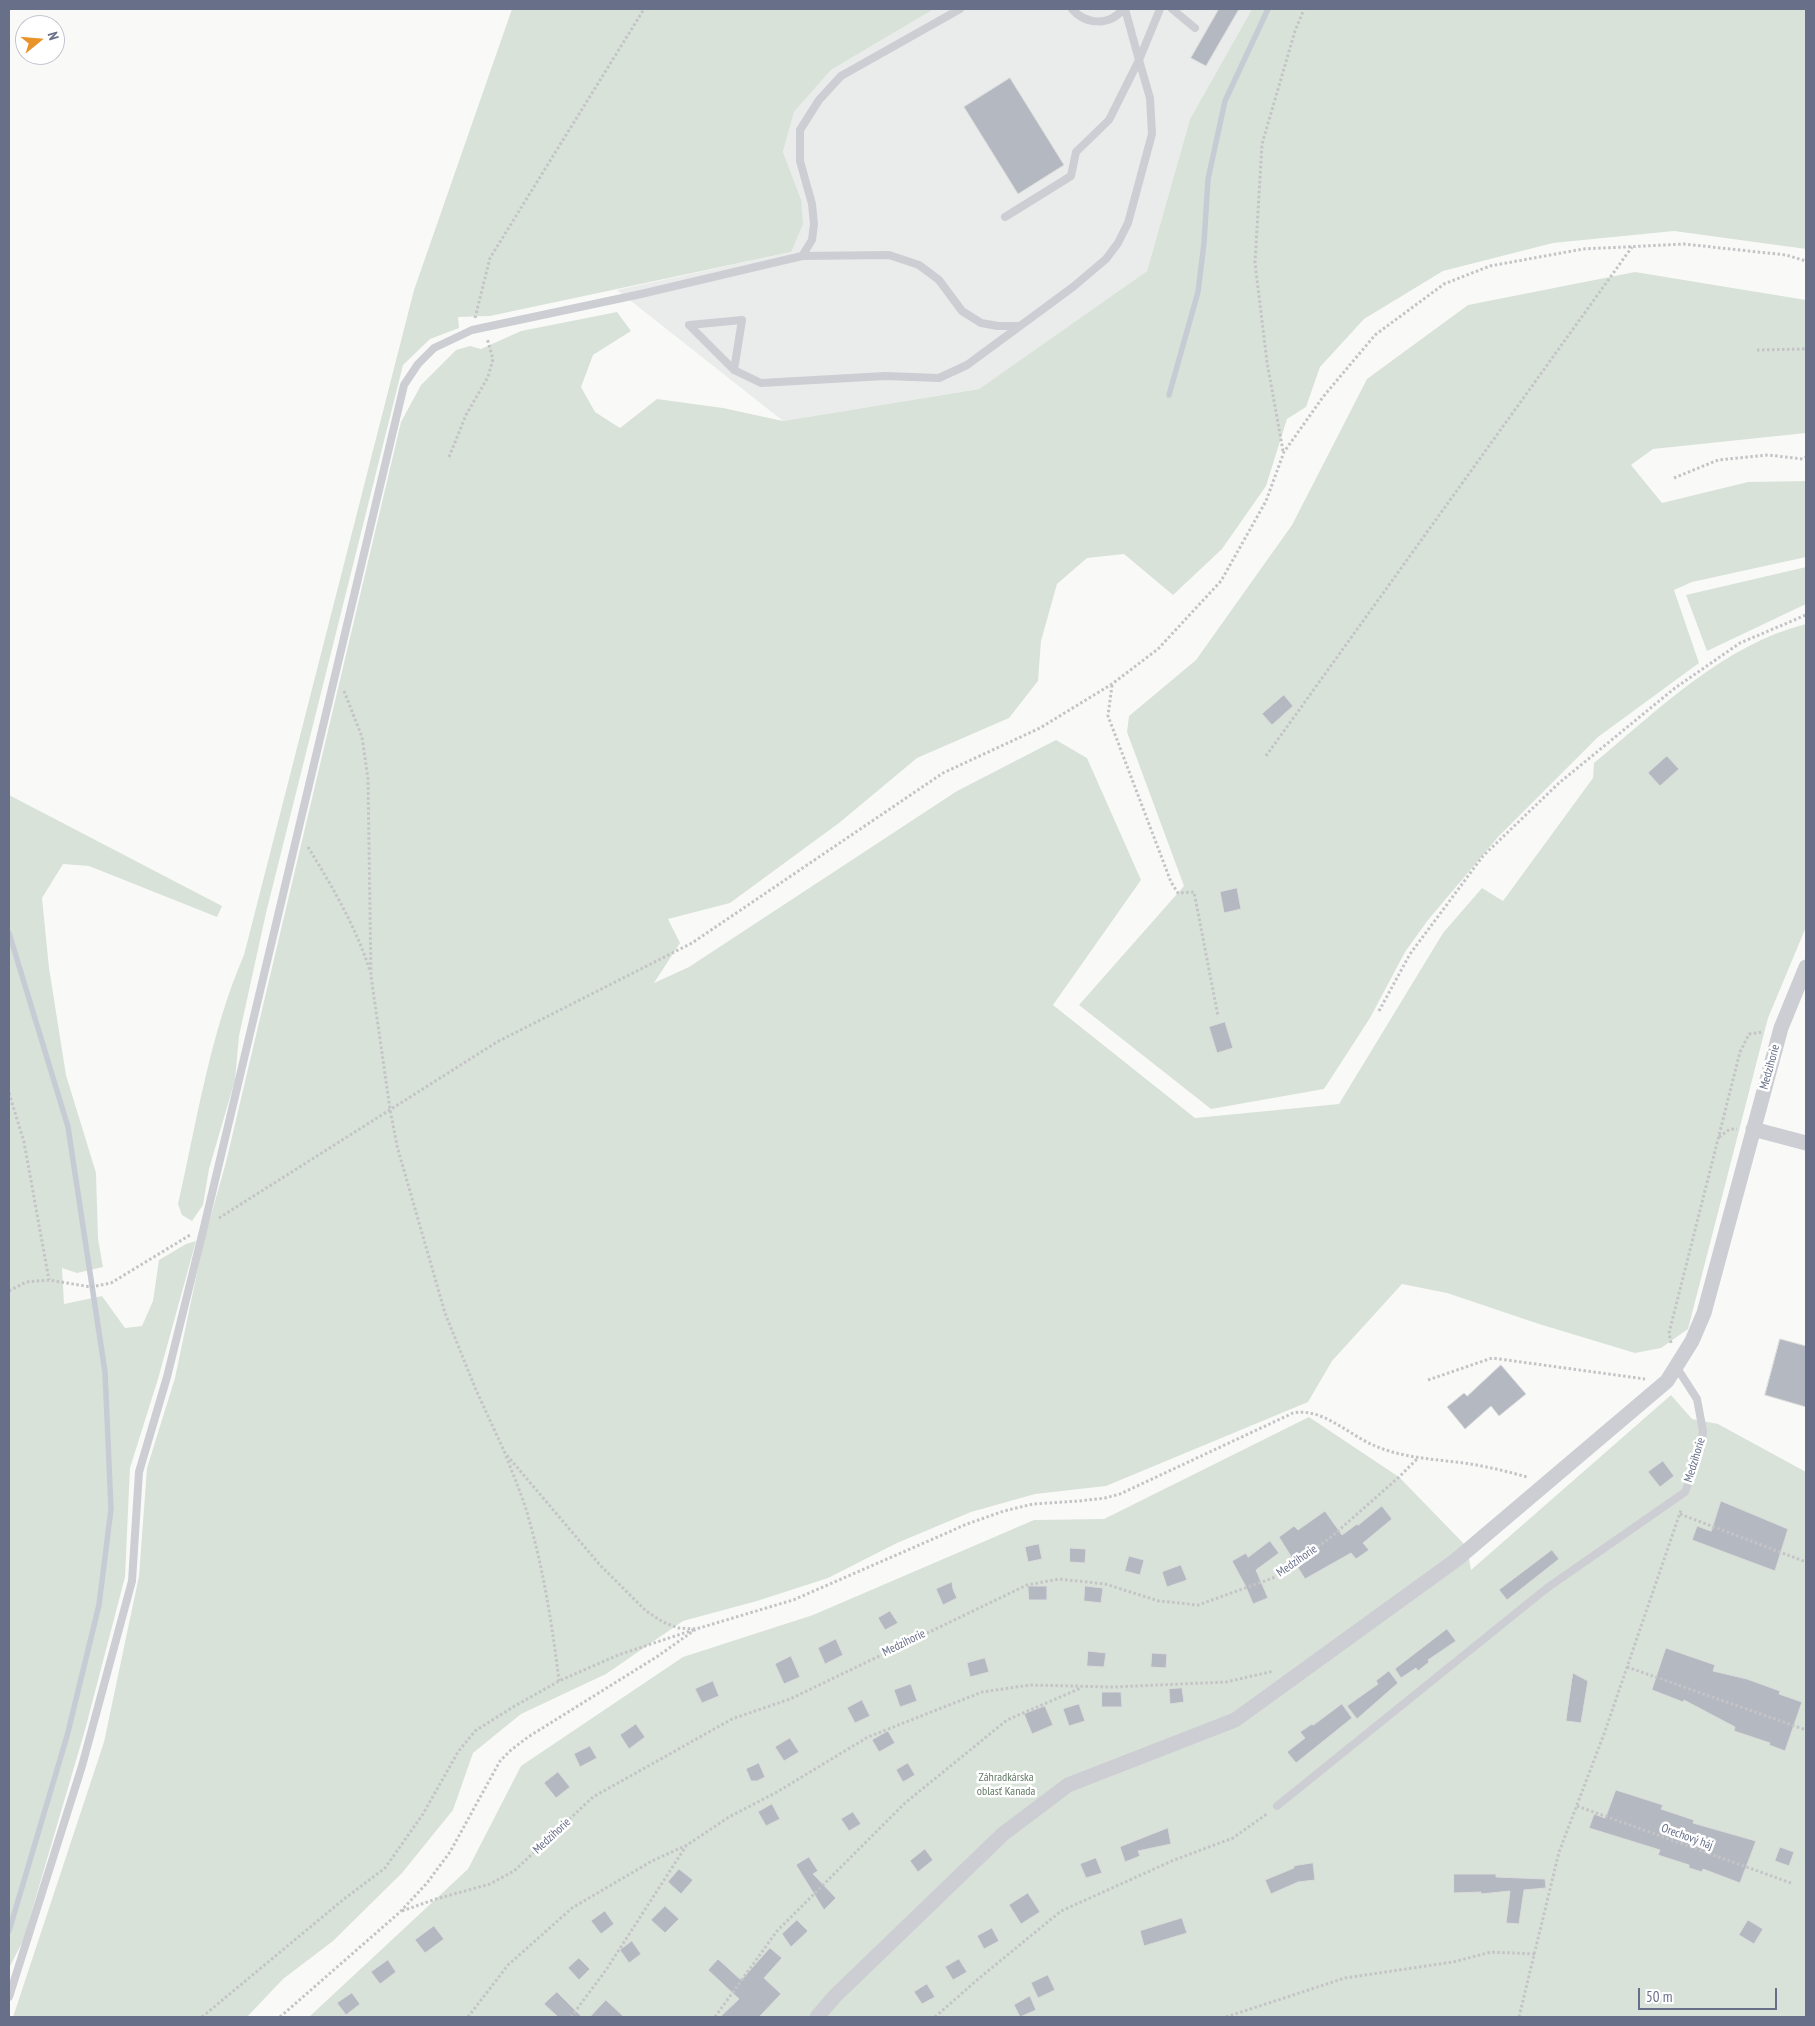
<!DOCTYPE html>
<meta charset="utf-8">
<style>
body{margin:0}
#map{position:relative;width:1815px;height:2026px;overflow:hidden;background:#f9faf8;font-family:"PT Sans Narrow",sans-serif}
canvas{display:block}
.frame{position:absolute;inset:0;border:10px solid #687089;pointer-events:none}
.north{position:absolute;left:15px;top:15px;width:50px;height:50px;box-sizing:border-box;background:#fff;border:1px solid #c3c6d0;border-radius:50%;rotate:73deg;font-size:14px;font-weight:700;line-height:20px;text-align:center;color:#687089}
.north::after{content:'';display:block;margin:auto;width:18px;height:22px;background:#e8942a;clip-path:polygon(50% 0,100% 100%,50% 72%,0 100%)}
.scale{position:absolute;left:1638px;top:1988px;width:139px;height:22px;box-sizing:border-box;border:2px solid #687089;border-top:0;padding-left:6px;font-size:15px;line-height:18px;white-space:nowrap;color:#687089;-webkit-text-stroke:4px #fff;paint-order:stroke}
</style>
<div id="map">
<canvas width="1815" height="2026"></canvas>
<div class="frame"></div>
<div class="north">N</div>
<div class="scale">50 m</div>
</div>
<script>
const ctx = document.querySelector('canvas').getContext('2d');
ctx.lineJoin = 'round';
function paint(path, color) { ctx.fillStyle = color; ctx.fill(path, 'evenodd'); }
function strokePath(path, color, width, dash) { ctx.strokeStyle = color; ctx.lineWidth = width; ctx.lineCap = dash ? 'butt' : 'round'; ctx.setLineDash(dash || []); ctx.stroke(path); }
function write(font, color, halo, rows, align = 'center') {
  ctx.font = font + ' "PT Sans Narrow",sans-serif'; ctx.lineWidth = 5; ctx.setLineDash([]); ctx.textBaseline = 'middle'; ctx.strokeStyle = halo; ctx.fillStyle = color; for (const [text, x, y, turn = 0] of rows) {
    ctx.save(); ctx.translate(x, y); ctx.rotate((+turn || 0) * Math.PI / 180); ctx.textAlign = isNaN(turn) ? turn : align; if (halo) ctx.strokeText(text, 0, 0); ctx.fillText(text, 0, 0); ctx.restore();
  }
}
paint(new Path2D(`
 M934,9h318l-62,110 -43,152 -168,118 -196,32 -166,-131 174,-38 10,-53 -18,-47 11,-40 37,-42z`), '#eaebeb');
paint(new Path2D(`
 M512,9h422l-103,61 -37,42 -11,40 18,47 2,25 -12,28 -301,64 -32,1 1,11 -29,11 -27,26 -137,548 -27,123 -4,44 -26,89 -6,36 -11,16 -10,-6 -4,-11c19,-83 32,-171 66,-249l170,-665z
 M1252,9h554v240l-132,-18 -121,12 -110,28 -79,48 -44,48 -14,40 -19,12 -21,67 -44,63 -49,46 -49,-41 -37,4 -30,26 -16,57 -3,40 -29,37 -92,40 -78,65 -109,80 -62,16 12,24 -26,40 35,-16 268,-176 99,-51 31,18 54,122 -88,125 142,113 144,-14 104,-171 39,-45 21,13 90,-123 1,-15c64,-53 129,-118 212,-139v303l-38,91 -80,311 -27,19 -26,5 -96,-29 -92,-31 -45,-9 -70,77 -24,41 -202,84 -71,8 -64,18 -74,31 -69,35 -71,23 -74,20 -77,53 -85,40 -48,39 -20,57 -51,63 -69,68 -50,38 -36,38h-234l91,-275 35,-166 8,-108 28,-90 28,-134 23,-82 175,-740 20,-37 35,-35 14,-4 11,3 40,-18 96,-19 14,19 -38,24 -12,32 14,25 25,16 37,-29 66,9 60,13 196,-32 168,-118 43,-152z
 M1635,272l171,28v133l-153,16 -22,16 31,38 86,-21 58,-1v76l-114,25 -18,8 25,73 -101,74 -99,99 -71,84 -23,32 -35,66 -46,71 -113,20 -132,-104 105,-119 -57,-154 2,-16 67,-56 96,-135 75,-146 101,-74z
 M1806,567v37l-99,47 -21,-56z
 M9,795l213,111 -5,11 -128,-51 -26,-2 -21,34 7,70 17,107 30,98 2,66 5,28 -26,6 -15,-5 2,36 38,-8 23,32 17,-2 11,-25 6,-41 27,-16 10,-3 -38,138 -28,89 -5,109 -40,153 -62,211 -14,27z
 M1671,1395l21,24 26,5 88,48v545h-1497l159,-148 53,-103 162,-109 130,-42 221,-95 70,-1 205,-102 90,60 68,70 4,23z`), '#d9e2d9');
strokePath(new Path2D(`
 M1169,395l29,-103 6,-49 4,-64 17,-78 43,-92
 M9,933l59,194 37,245 6,137 -12,96 -32,131 -58,195`), '#c7ccd4', 5.5);
const building = new Path2D(`
 M1219,9h20l-33,57 -15,-8z
 M1010,78l54,87 -46,29 -54,-87z
 M1284,695l9,11 -21,19 -10,-11z
 M1667,756l12,13 -19,17 -12,-13z
 M1237,888l4,21 -17,4 -4,-21z
 M1225,1022l8,26 -16,5 -8,-26z
 M1780,1339l26,7v61l-41,-12z
 M1501,1365l25,29 -27,22 -8,-10 -26,23 -18,-22 17,-14 3,3z
 M1663,1461l11,15 -14,11 -12,-15z
 M1721,1501l67,28 -13,42 -83,-31 5,-14 14,5z
 M1382,1506l10,13 -29,24 6,7 -13,9 -5,-6 -46,26 -26,-42 15,-11 4,4 27,-19 17,24 15,-11 1,1z
 M1270,1541l9,12 -23,17 12,28 -15,6 -7,-17 -14,-26 14,-8 2,4z
 M1039,1544l3,15 -14,3 -3,-15z
 M1070,1548l16,1 -1,14 -15,-1z
 M1552,1550l7,9 -52,41 -8,-10z
 M1129,1556l15,4 -4,15 -15,-4z
 M1181,1565l6,15 -20,7 -5,-15z
 M952,1582l1,7 4,9 -14,7 -7,-16z
 M1028,1586h19v14h-18z
 M1085,1586l18,2 -2,15 -17,-2z
 M890,1611l8,12 -13,7 -7,-12z
 M1447,1629l9,12 -28,19 1,2 -11,9 -2,-3 -15,10 -6,-9z
 M836,1639l7,16 -18,9 -7,-16z
 M1666,1648l49,17 -2,6 34,8 33,12 -1,3 23,8 -17,49 -16,-6 1,-2 -36,-12 1,-4 -51,-27 -1,2 -31,-12z
 M1088,1651l18,2 -2,14 -17,-1z
 M1152,1653l15,1 -1,14 -15,-1z
 M791,1656l9,21 -16,7 -9,-20z
 M985,1658l4,14 -19,5 -3,-14z
 M1389,1671l9,12 -41,36 -10,-13 31,-22 -2,-3z
 M1573,1673l15,8 -7,42 -15,-2z
 M713,1681l6,15 -17,7 -7,-14z
 M911,1684l6,17 -17,6 -6,-17z
 M1182,1688l2,14 -14,2 -1,-15z
 M1102,1692h19l1,15h-20z
 M862,1700l8,16 -15,7 -8,-15z
 M1079,1704l6,17 -16,5 -6,-17z
 M1342,1704l10,14 -56,45 -9,-11 18,-14 -5,-6 12,-8 1,1z
 M1045,1706l8,19 -21,9 -8,-20z
 M636,1724l9,13 -16,12 -9,-14z
 M888,1731l7,12 -16,9 -7,-12z
 M790,1738l9,14 -15,9 -9,-14z
 M590,1746l7,12 -17,9 -6,-13z
 M759,1763l6,14 -8,4h-6l-5,-12z
 M908,1763l7,12 -12,7 -7,-12z
 M558,1772l12,15 -14,11 -12,-15z
 M1616,1790l47,15 -2,4 33,11 -1,3 63,18 -16,42 -37,-14 -1,3 -13,-4v-3l-31,-10 2,-5 -71,-22 5,-14 11,4z
 M772,1804l8,15 -14,7 -8,-14z
 M853,1812l8,12 -12,7 -8,-12z
 M1168,1828l3,16 -33,7 2,5 -15,6 -5,-15z
 M1780,1847l14,5 -5,14 -14,-5z
 M925,1849l8,11 -15,12 -8,-11z
 M809,1857l9,14 -5,3 23,24 -12,12 -28,-45z
 M1096,1858l6,15 -16,5 -6,-14z
 M1313,1863l2,17 -17,2 -27,12 -6,-14 29,-12v-2z
 M679,1869l14,11 -12,14 -13,-12z
 M1454,1874h42v3l49,2 1,9 -22,2 -5,34 -13,-1 4,-32 -29,3v-2l-27,1z
 M1028,1893l12,19 -19,12 -12,-19z
 M665,1906l14,13 -14,14 -14,-13z
 M605,1911l9,13 -13,10 -10,-13z
 M1182,1918l5,15 -43,13 -4,-15z
 M797,1920l11,11 -17,16 -9,-13z
 M1748,1920l15,9 -9,15 -15,-9z
 M434,1926l10,13 -19,14 -10,-13z
 M992,1928l7,13 -15,8 -7,-13z
 M632,1941l9,13 -12,9 -9,-13z
 M770,1948l12,10 -18,20 17,16 -22,23h-39l19,-18 -31,-29 10,-11 23,21z
 M579,1958l11,11 -11,11 -11,-12z
 M959,1959l8,13 -14,8 -8,-13z
 M388,1960l8,12 -16,12 -9,-12z
 M1048,1975l7,15 -17,8 -7,-15z
 M927,1984l8,13 -13,7 -8,-12z
 M557,1992l25,25h-24l-14,-13z
 M352,1993l8,11 -14,11 -9,-12z
 M1030,1996l6,14 -16,7 -6,-12z
 M606,2000l18,17h-34z`);
paint(building, '#b4b8c1');
strokePath(building, '#dbdcda', 1);
strokePath(new Path2D(`
 M475,318l15,-60 154,-249
 M1757,350l49,-1
 M1283,451l-16,-89 -12,-99 7,-119 33,-113 9,-22
 M449,457l17,-42 22,-38 5,-18 -6,-21
 M1674,478l44,-18 50,-5 35,4 3,-2
 M1112,685l-4,31 63,166 7,11 16,-1 24,124
 M344,691l18,46 6,42 3,197 19,133 7,37 48,167 31,77 29,63 95,112 46,46 17,11 15,6 18,1
 M1266,756l366,-509
 M308,847c24,39 48,80 62,124
 M1379,1011l31,-57 73,-98 76,-73 116,-95 65,-45 66,-28
 M9,1093l15,49 25,138
 M1719,1137l11,-8h7
 M219,1218l278,-176 195,-99 251,-170 97,-45 72,-44 46,-35 63,-68 45,-80 18,-49 39,-55 52,-62 69,-51 46,-18 93,-17 101,-5 102,11 20,6
 M9,1291l17,-9 23,-2 42,7 20,-4 79,-48
 M1671,1343l-2,-10 71,-281 9,-18 14,-2
 M1428,1380l64,-22 153,21
 M506,1456c7,18 14,35 20,53 17,57 26,114 33,172
 M1680,1514l126,48
 M1627,1667l179,63
 M1577,1806l214,77
 M402,1911l34,-12 54,-15 24,-13 79,-74 139,-78 58,-20 237,-114 32,-6 46,5 54,17 39,4 75,-27 57,-40 69,-61 18,-18
 M202,2017l142,-118 41,-31 38,-54 35,-62 17,-21 38,-24 46,-26 59,-26 75,-25
 M280,2017l120,-105 27,-29 23,-31 50,-91 11,-11 17,-13 130,-81 38,-27 97,-29 174,-76 37,-13 29,-7 46,-3 26,-3 15,-4 173,-81c28,-6 55,21 80,32 29,13 60,14 91,18 21,3 42,8 63,14
 M468,2017l40,-52 64,-57 80,-47 35,-16 42,-28 48,-25 91,-55 114,-45 48,-7 83,2 113,-5 48,-11
 M571,2017l35,-47 80,-124
 M715,2017l62,-86 128,-128 102,-83 74,-32
 M935,2017l42,-37 84,-69 113,-51 59,-22 35,-25
 M1226,2017l119,-39 108,-16 38,-10 44,2
 M1519,2017l40,-165 45,-118 77,-224`), '#c4c4c7', 3, [2.5, 2.5]);
strokePath(new Path2D(`
 M1072,9c14,16 38,17 51,0
 M1172,9l23,19
 M1005,217l66,-41 5,-24 33,-32 30,-60 -14,-51
 M802,256l10,-16 2,-16 -2,-20 -12,-43v-31l19,-30 22,-24 119,-67
 M734,370l8,-50 -53,5 45,45 27,13 124,-7 54,2 28,-13 106,-78 33,-28 12,-16 10,-20 24,-89 -2,-36 -11,-38 21,-51
 M1277,1806l270,-218 138,-96 16,-44 2,-17 -6,-32 -20,-31
 M9,1997l73,-231 50,-185 7,-109 28,-95 37,-150 200,-842 14,-21 16,-16 38,-18 169,-36 161,-38 87,-1 30,10 20,15 23,31 19,12 17,3h22`), '#cdced3', 8);
strokePath(new Path2D(`
 M1753,1129l53,14
 M817,2017l18,-21 168,-162 65,-49 167,-65 221,-160 211,-179 25,-40 12,-28 77,-285 25,-61`), '#cdced3', 15);
write('12px', '#687089', '#fff', [
 ["Medzihorie",1770,1067,-75],
 ["Medzihorie",1695,1460,-73],
 ["Medzihorie",1297,1561,-35],
 ["Medzihorie",904,1643,-26],
 ["Medzihorie",552,1836,-43],
 ["Orechový háj",1687,1837,20]
]);
write('12px', '#637a66', '#fff', [
 ["Záhradkárska",1006,1778],
 ["oblasť Kanada",1006,1792]
]);
</script>
